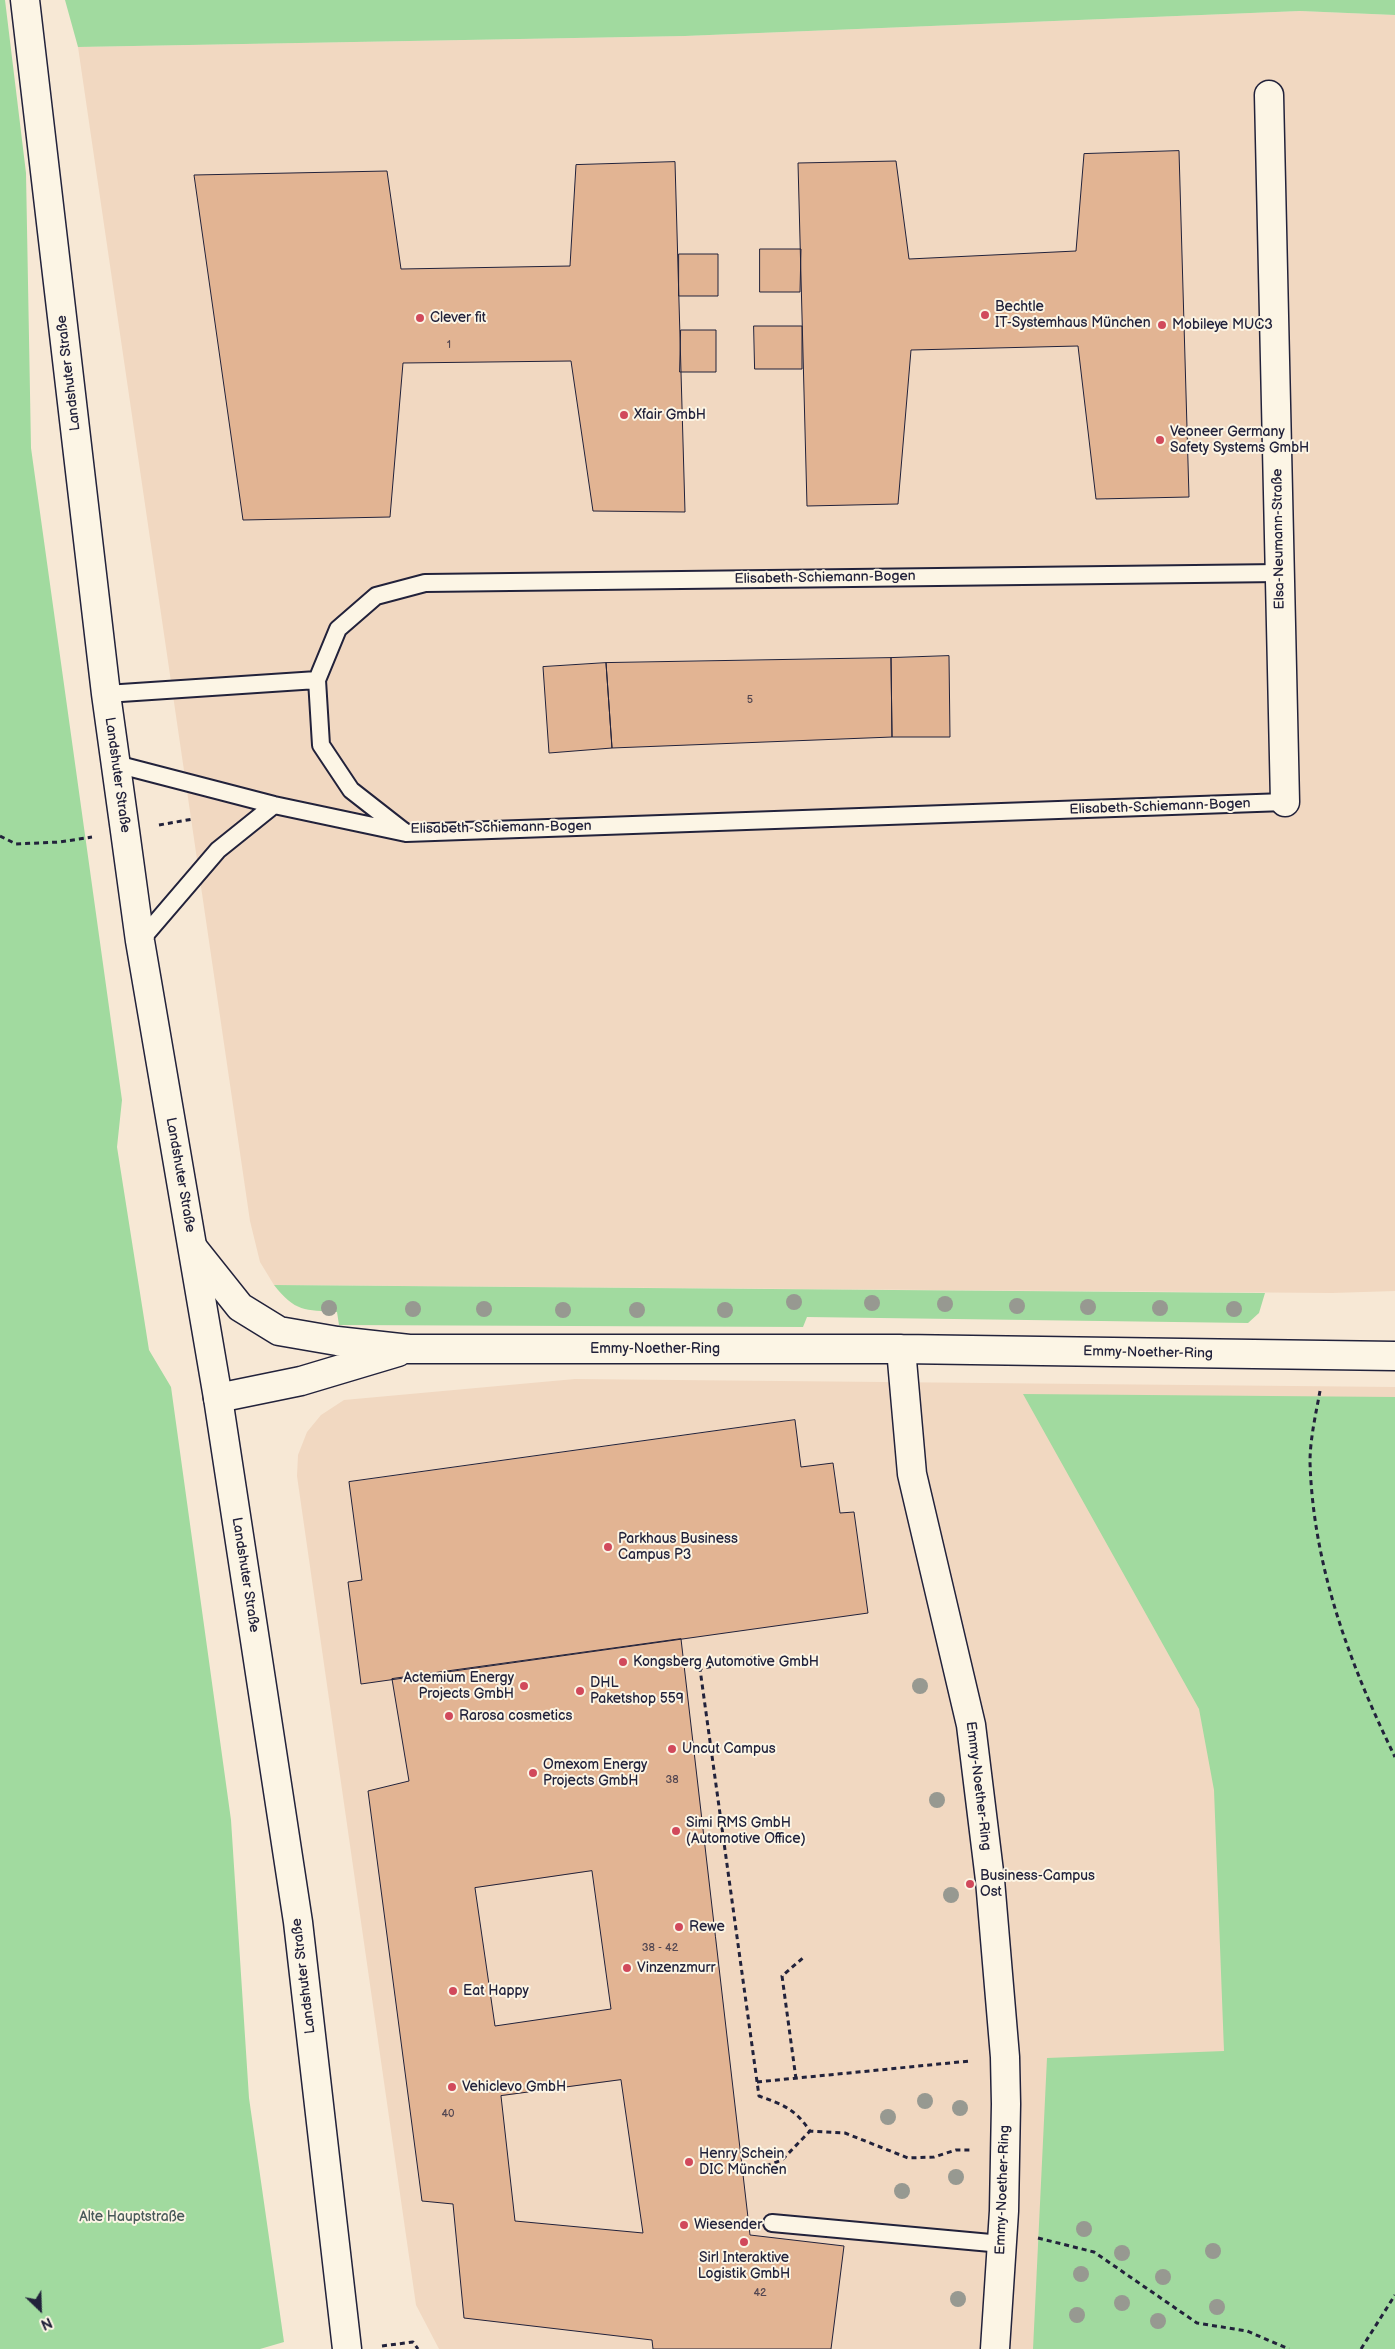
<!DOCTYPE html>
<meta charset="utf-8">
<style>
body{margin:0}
#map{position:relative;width:1395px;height:2349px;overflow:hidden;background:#f7e8d5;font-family:"Balsamiq Sans",sans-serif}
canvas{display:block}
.north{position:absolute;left:15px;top:2284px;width:50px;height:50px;-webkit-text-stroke:4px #fcf5e5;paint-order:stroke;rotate:156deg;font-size:14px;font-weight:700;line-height:20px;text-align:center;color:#22223b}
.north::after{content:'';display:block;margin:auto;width:18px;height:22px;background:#22223b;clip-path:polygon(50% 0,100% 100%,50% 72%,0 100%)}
</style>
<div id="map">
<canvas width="1395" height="2349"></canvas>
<div class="north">N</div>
</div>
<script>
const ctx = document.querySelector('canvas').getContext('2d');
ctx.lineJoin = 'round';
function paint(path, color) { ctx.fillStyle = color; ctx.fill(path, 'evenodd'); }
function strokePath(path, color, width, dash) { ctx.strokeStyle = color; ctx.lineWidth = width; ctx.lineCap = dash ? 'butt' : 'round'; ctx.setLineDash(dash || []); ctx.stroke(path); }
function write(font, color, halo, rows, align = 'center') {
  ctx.font = font + ' "Balsamiq Sans",sans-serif'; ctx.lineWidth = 4; ctx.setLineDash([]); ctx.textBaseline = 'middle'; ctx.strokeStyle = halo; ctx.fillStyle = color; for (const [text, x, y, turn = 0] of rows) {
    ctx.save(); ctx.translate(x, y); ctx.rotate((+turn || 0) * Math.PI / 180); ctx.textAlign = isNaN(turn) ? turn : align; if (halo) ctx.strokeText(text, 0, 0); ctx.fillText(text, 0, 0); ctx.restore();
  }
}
paint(new Path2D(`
 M1300,11l95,4v1276l-63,2 -1058,-8 -14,-23 -10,-41 -172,-1174 607,-11z
 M575,1379l820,8v962h-956l-23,-44 -119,-829 1,-21 9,-23 14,-17 23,-15z`), '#f1d8c1');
paint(new Path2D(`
 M0,0h5l21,173 5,275 91,652 -5,47 32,203 22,37 60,433 18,278 35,244 -24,7h-260z
 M65,0h1330v15l-95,-4 -615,25 -607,11z
 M274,1285l991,8 -6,20 -11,10 -441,-6 -4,10 -464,-2 -2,-13c-32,-2 -42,0 -63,-27z
 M1023,1394l372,3v952h-362l14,-291 177,-7 -10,-261 -15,-81z`), '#a1da9f');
const building = new Path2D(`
 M1179,151l10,346 -93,2 -18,-153 -167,4 -13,154 -91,2 -9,-343 98,-2 13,98 167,-8 8,-97z
 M675,162l10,350 -92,-1 -22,-150 -168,2 -13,154 -147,3 -49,-345 193,-4 14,98 169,-3 6,-101z
 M760,249h41l-1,43h-40z
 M679,254h39v42h-39z
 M754,326h48v43h-47z
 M681,330h35v42h-36z
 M949,656l1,81h-58l-1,-79z
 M891,658l1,79 -280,11 -6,-85z
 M606,663l6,85 -63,5 -6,-86z
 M795,1420l6,47 32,-4 7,50 14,-1 14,101 -507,71 -13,-102 14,-2 -13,-98z
 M681,1639l69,596 94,11 -13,103h-178l-1,-9 -188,-22 -11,-114 -31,-3 -54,-410 41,-10 -17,-102zM592,1871l19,138 -116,17 -20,-138zM621,2080l22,153 -128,-12 -14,-125z`);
paint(building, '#e2b493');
strokePath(building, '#22223b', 1);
const lane = new Path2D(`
 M106,694l211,-14
 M116,764l158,41 132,28 879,-31
 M406,833l-55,-43 -30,-45 -4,-65 21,-51 38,-33 49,-13 855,-10
 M140,941l78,-91 56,-45
 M772,2223l230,21`);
const street = new Path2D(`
 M1269,95l16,707
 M193,1248l47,59 39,24 58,10 72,8h492l494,7
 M901,1349l11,125 59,251 19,155 15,177 1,47 -2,107 -9,138
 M218,1398l83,-17 97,-29`);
const secondary = new Path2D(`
 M25,0l81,694 19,137 15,110 78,457 80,524 49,427`);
strokePath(lane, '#22223b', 20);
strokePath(street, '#22223b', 31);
strokePath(secondary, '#22223b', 31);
strokePath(new Path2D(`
 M159,825l34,-6
 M0,836l16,8 44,-2 32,-5
 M1320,1391c-4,22 -10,48 -10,71 3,104 40,203 85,295
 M755,1657l-55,12 59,427c25,9 36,13 51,35l35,2 63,25 26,-1 22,-7h15
 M796,2079l-14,-103 22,-19
 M757,2082l213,-21
 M766,2166l16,-6 28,-29
 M1038,2238l56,14 103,71 50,8 42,18
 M382,2346l31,-4 5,7
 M1361,2349l34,-54`), '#22223b', 3, [5, 4]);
strokePath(lane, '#fcf5e5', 16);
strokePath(street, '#fcf5e5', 28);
strokePath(secondary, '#fcf5e5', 28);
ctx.fillStyle = '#979991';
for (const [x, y] of [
 [794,1302],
 [872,1303],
 [945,1304],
 [1017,1306],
 [1088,1307],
 [329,1308],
 [1160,1308],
 [413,1309],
 [484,1309],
 [1234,1309],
 [563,1310],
 [637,1310],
 [725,1310],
 [920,1686],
 [937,1800],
 [951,1895],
 [925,2101],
 [960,2108],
 [888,2117],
 [956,2177],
 [902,2191],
 [1084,2229],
 [1213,2251],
 [1122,2253],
 [1081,2274],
 [1163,2277],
 [958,2299],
 [1122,2303],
 [1217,2307],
 [1077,2315],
 [1158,2321]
]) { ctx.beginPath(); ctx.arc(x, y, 8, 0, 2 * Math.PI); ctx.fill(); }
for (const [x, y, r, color] of [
 [985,315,5,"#d1495b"],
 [420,318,5,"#d1495b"],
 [1162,325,5,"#d1495b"],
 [624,415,5,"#d1495b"],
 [1160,440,5,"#d1495b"],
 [608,1547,5,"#d1495b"],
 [623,1662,5,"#d1495b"],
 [524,1686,5,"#d1495b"],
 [580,1691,5,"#d1495b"],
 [449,1716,5,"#d1495b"],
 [672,1749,5,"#d1495b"],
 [533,1773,5,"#d1495b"],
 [676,1831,5,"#d1495b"],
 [970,1884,5,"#d1495b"],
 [679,1927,5,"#d1495b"],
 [627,1968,5,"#d1495b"],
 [453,1991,5,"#d1495b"],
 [452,2087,5,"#d1495b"],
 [689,2162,5,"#d1495b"],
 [684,2225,5,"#d1495b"],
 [744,2242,5,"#d1495b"]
]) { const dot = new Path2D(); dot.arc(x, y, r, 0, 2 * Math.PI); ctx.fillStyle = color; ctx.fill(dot); strokePath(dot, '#fcf5e5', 2); }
write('11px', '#524651', null, [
 ["1",449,345],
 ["5",750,700],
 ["38",672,1780],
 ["38 - 42",660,1948],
 ["40",448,2114],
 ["42",760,2293]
]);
write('14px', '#22223b', '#fcf5e5', [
 ["Bechtle",995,307],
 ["IT-Systemhaus München",995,323],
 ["Clever fit",430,318],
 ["Mobileye MUC3",1172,325],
 ["Xfair GmbH",634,415],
 ["Veoneer Germany",1170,432],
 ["Safety Systems GmbH",1170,448],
 ["Parkhaus Business",618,1539],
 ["Campus P3",618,1555],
 ["Kongsberg Automotive GmbH",633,1662],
 ["Actemium Energy",514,1678,"right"],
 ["Projects GmbH",514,1694,"right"],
 ["DHL",590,1683],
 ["Paketshop 559",590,1699],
 ["Rarosa cosmetics",459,1716],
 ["Uncut Campus",682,1749],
 ["Omexom Energy",543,1765],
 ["Projects GmbH",543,1781],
 ["Simi RMS GmbH",686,1823],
 ["(Automotive Office)",686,1839],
 ["Business-Campus",980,1876],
 ["Ost",980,1892],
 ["Rewe",689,1927],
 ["Vinzenzmurr",637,1968],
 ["Eat Happy",463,1991],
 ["Vehiclevo GmbH",462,2087],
 ["Henry Schein",699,2154],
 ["DIC München",699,2170],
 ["Wiesender",694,2225],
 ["Sirl Interaktive",744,2258,"center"],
 ["Logistik GmbH",744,2274,"center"]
], 'left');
write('14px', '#22223b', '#fcf5e5', [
 ["Landshuter Straße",69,373,-97],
 ["Elsa-Neumann-Straße",1279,539,-91],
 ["Elisabeth-Schiemann-Bogen",825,578,-1],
 ["Landshuter Straße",117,775,82],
 ["Elisabeth-Schiemann-Bogen",1160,807,-2],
 ["Elisabeth-Schiemann-Bogen",501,828,-1],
 ["Landshuter Straße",180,1175,80],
 ["Emmy-Noether-Ring",655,1349],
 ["Emmy-Noether-Ring",1148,1353,1],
 ["Landshuter Straße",245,1575,81],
 ["Emmy-Noether-Ring",978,1786,83],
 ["Landshuter Straße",304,1976,-97],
 ["Emmy-Noether-Ring",1003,2190,-88]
]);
write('14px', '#485959', '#fcf5e5', [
 ["Alte Hauptstraße",132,2217]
]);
</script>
